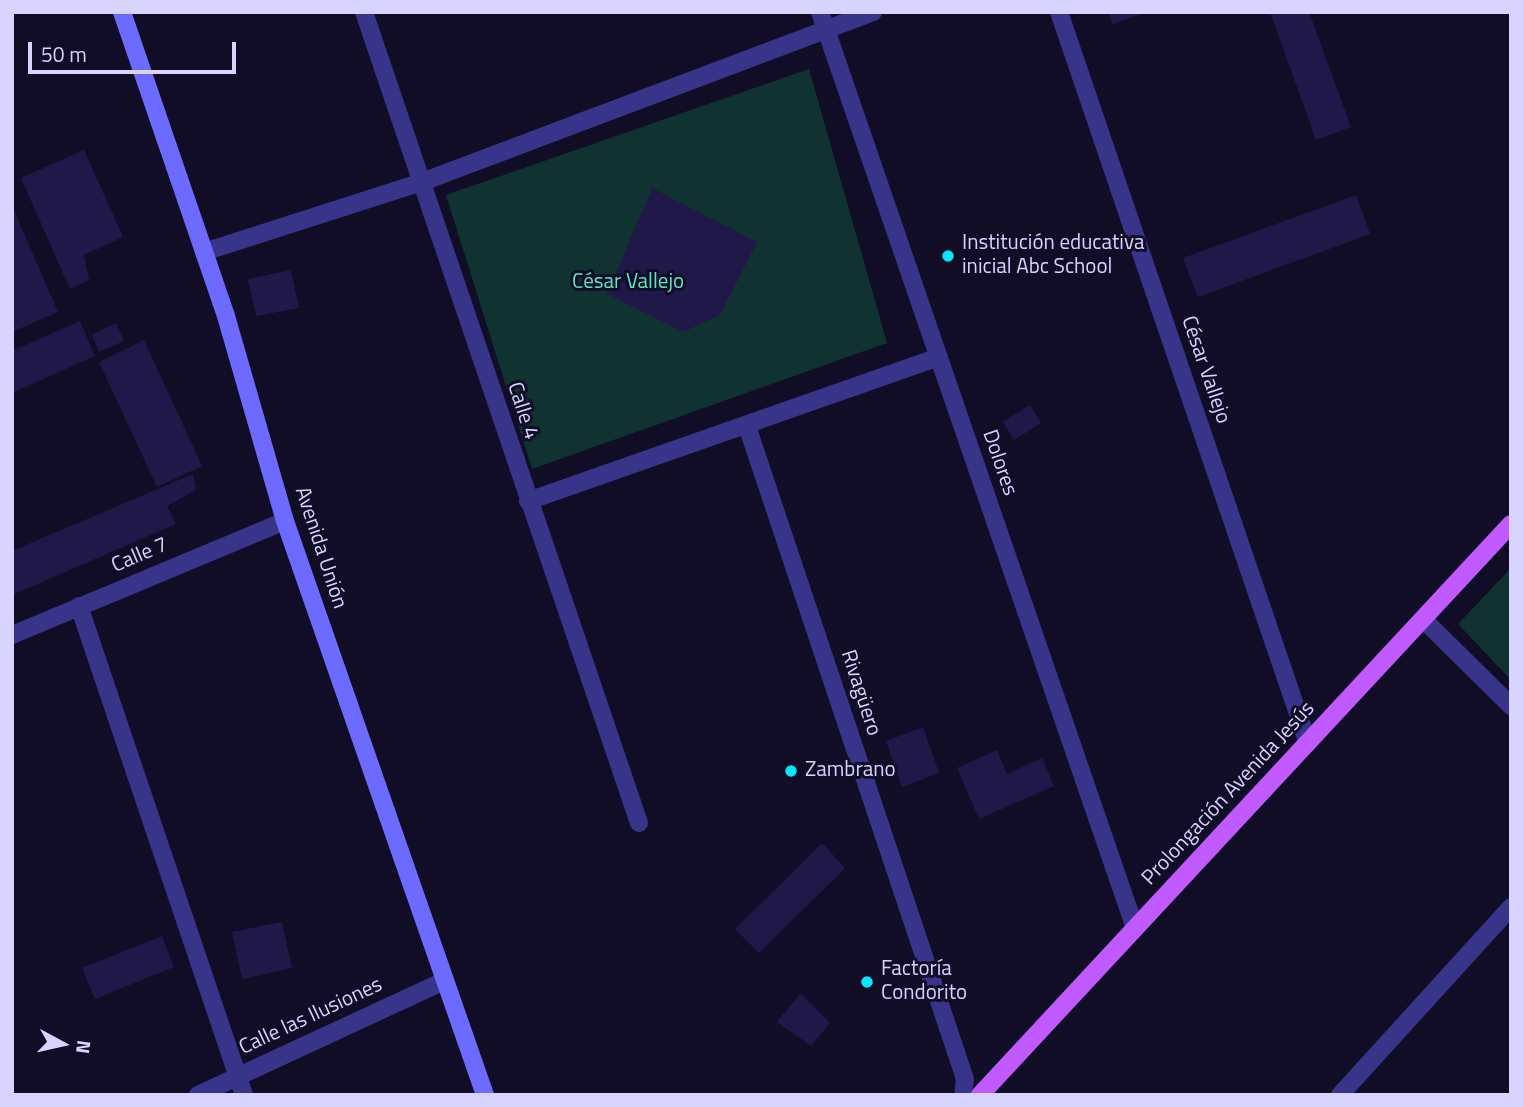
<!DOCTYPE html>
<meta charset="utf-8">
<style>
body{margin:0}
#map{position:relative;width:1523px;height:1107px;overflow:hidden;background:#110d27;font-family:"Titillium Web",sans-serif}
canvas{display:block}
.frame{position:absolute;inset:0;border:14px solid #d8d3ff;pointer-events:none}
.north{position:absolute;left:28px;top:1009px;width:70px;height:70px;-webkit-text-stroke:5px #110d27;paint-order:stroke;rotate:98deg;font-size:19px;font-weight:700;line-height:28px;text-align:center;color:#d8d3ff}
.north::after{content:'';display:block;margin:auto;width:24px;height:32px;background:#d8d3ff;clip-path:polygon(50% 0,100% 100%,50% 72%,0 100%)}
.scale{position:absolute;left:28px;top:42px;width:208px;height:32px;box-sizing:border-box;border:4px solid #d8d3ff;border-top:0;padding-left:9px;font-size:21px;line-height:24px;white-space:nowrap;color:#d8d3ff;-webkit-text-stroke:5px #110d27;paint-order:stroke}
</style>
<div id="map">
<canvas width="1523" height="1107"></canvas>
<div class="frame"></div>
<div class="north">N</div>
<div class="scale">50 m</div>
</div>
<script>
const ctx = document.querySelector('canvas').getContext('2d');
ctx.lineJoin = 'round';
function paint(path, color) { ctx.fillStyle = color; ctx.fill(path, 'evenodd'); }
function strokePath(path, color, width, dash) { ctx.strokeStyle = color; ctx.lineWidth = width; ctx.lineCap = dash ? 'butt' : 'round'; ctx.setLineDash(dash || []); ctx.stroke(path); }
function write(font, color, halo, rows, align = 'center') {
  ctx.font = font + ' "Titillium Web",sans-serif'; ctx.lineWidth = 6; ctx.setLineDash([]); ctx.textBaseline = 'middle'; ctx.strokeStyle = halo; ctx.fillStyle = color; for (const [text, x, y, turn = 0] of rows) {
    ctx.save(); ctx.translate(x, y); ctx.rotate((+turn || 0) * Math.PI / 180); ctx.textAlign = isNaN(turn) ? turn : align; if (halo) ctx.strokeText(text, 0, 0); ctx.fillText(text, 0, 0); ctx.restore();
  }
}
paint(new Path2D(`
 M809,69l78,274 -355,126 -86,-274z
 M1511,568v112l-53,-56z`), '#103230');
paint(new Path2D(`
 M1108,12h37v1l-32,11z
 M1270,12h39l42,115 -35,13z
 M84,150l39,87 -39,18 5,25 -19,9 -49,-111z
 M652,188l105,54 -37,73 -37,17 -76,-38z
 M1356,195l14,39 -172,63 -15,-39z
 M12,206l46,106 -46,20z
 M291,270l8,38 -43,8 -8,-37z
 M80,321l15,35 -83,37v-42z
 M116,323l8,18 -25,11 -7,-17z
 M144,340l58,126 -45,21 -58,-125z
 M1030,405l11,18 -27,17 -11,-18z
 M193,474l3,16 -29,16 9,18 -164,71v-44z
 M923,727l16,46 -37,14 -16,-46z
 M997,750l10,24 35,-16 12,28 -75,33 -22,-51z
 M822,843l23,25 -86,85 -24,-24z
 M282,922l10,46 -50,11 -10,-47z
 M162,936l12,31 -79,32 -13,-31z
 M801,993l29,30 -19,23 -34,-24z`), '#21184a');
strokePath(new Path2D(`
 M364,12l275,811
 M820,12l315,916
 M1059,12l249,731
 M204,252l218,-70 451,-170
 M747,426l218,653 -2,16
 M528,501l411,-144
 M79,606l165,489
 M1423,619l88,87
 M12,635l273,-114
 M198,1095l246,-114
 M1340,1095l171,-188`), '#37348a', 18);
strokePath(new Path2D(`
 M122,12l104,304 59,205 200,574`), '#6d6aff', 18);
strokePath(new Path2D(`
 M980,1095l531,-571`), '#c05aff', 18);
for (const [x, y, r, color] of [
 [948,256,7,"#00e7fe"],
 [791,771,7,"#00e7fe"],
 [867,982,7,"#00e7fe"]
]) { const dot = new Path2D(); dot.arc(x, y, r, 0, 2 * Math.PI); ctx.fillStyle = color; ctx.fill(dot); strokePath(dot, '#110d27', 2.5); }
write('21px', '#d8d3ff', '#110d27', [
 ["Institución educativa",962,244],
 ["inicial Abc School",962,268],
 ["Zambrano",805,771],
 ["Factoría",881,970],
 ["Condorito",881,994]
], 'left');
write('21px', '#55eac3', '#110d27', [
 ["César Vallejo",628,283]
]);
write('21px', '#d8d3ff', '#110d27', [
 ["César Vallejo",1205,370,71],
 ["Calle 4",522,411,72],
 ["Dolores",999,463,71],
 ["Avenida Unión",320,548,72],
 ["Calle 7",140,556,-23],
 ["Rivagüero",860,693,72],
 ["Prolongación Avenida Jesús",1229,794,-47],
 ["Calle las Ilusiones",311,1017,-25]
]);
</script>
